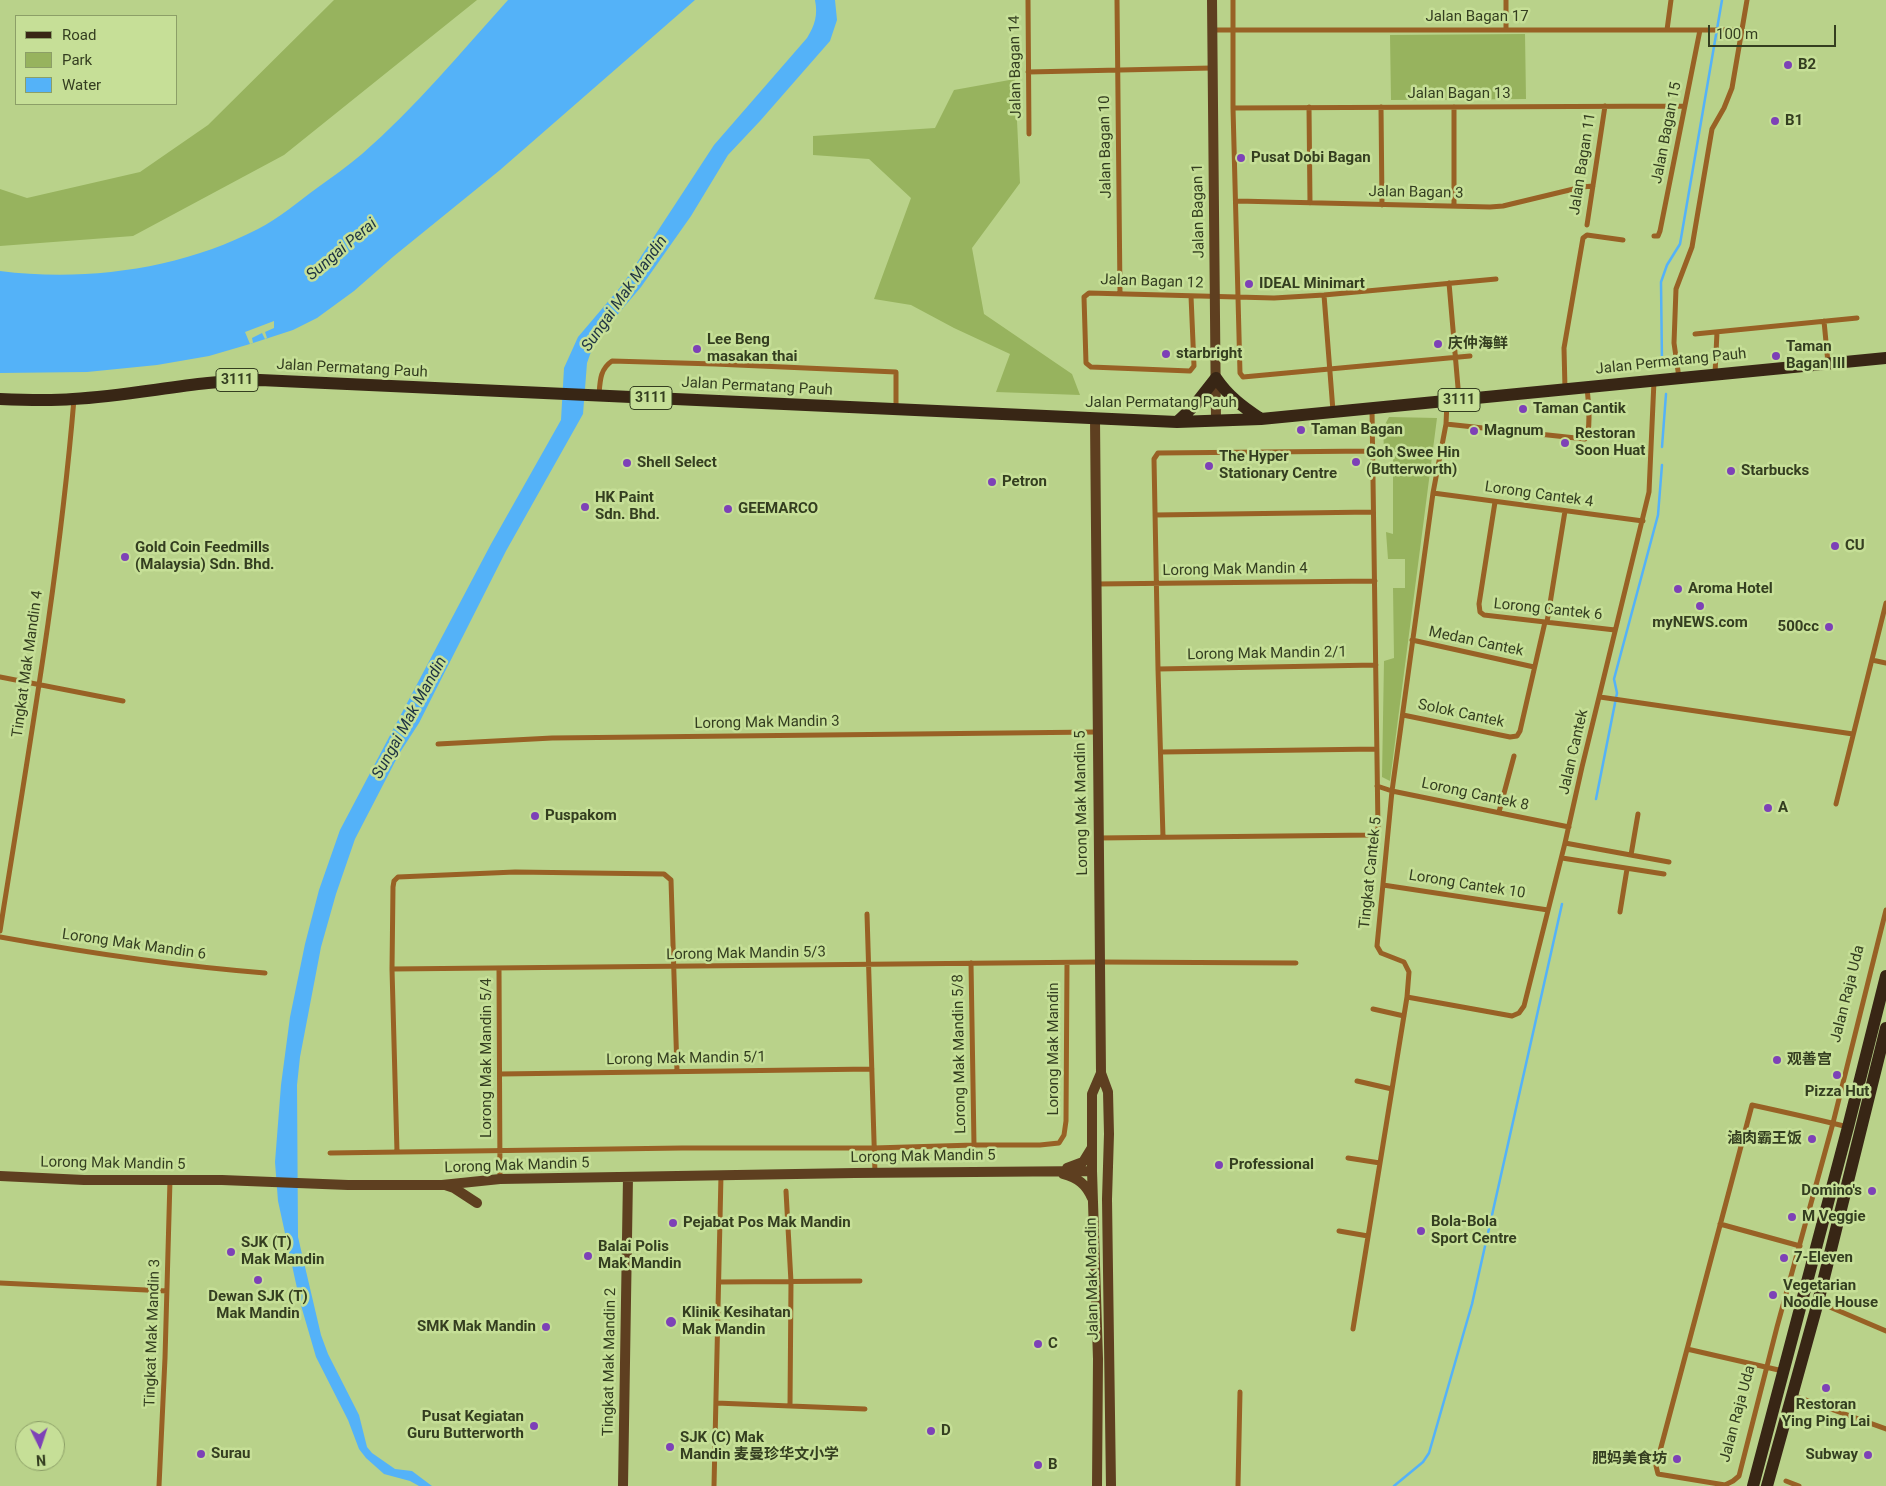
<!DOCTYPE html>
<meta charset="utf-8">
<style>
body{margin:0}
#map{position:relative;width:1886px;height:1486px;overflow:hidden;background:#b9d28a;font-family:Roboto,sans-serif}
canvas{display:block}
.legend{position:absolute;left:15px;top:15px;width:162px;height:90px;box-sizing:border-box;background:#c6df97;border:1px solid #8c9f67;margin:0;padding:6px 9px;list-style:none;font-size:15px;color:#343e20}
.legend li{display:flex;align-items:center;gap:10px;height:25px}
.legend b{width:25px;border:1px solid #8c9f67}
.north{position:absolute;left:15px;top:1421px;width:50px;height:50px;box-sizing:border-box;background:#c6df97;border:1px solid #8c9f67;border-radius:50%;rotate:176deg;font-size:14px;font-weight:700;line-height:20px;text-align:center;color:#343e20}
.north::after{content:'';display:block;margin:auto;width:18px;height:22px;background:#7d41b7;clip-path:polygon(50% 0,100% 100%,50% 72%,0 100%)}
.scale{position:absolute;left:1708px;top:25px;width:128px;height:22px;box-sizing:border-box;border:2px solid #343e20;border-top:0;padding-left:6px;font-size:15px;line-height:18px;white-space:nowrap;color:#343e20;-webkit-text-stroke:4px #c6df97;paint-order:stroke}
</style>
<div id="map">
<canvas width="1886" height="1486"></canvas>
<ul class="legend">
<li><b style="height:6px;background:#382615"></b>Road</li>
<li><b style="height:14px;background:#97b35e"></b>Park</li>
<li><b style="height:14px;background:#54b2f8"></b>Water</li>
</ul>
<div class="north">N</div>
<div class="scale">100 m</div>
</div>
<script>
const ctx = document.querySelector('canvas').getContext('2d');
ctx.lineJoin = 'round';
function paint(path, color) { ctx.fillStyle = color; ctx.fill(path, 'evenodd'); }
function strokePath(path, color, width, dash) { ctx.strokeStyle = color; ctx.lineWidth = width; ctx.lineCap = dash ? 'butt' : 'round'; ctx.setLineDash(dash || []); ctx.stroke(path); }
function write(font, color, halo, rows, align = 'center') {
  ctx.font = font + ' Roboto,"Noto Sans SC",sans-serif'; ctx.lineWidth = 5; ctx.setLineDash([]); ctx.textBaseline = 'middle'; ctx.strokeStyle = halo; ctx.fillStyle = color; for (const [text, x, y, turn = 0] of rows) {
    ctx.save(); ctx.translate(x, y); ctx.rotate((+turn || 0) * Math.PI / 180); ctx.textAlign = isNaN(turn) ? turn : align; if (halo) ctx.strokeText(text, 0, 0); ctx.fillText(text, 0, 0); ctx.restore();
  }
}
paint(new Path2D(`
 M334,0h143l-193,155 -151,81 -133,10v-57l27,9 113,-26 68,-47z
 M1525,34l1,65 -135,1 -1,-65z
 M1015,79l5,104 -48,65 12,66 88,60 8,21 -84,-3 14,-38 -56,-26 -43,-23 -37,-6 37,-101 -42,-39 -56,-4v-19l122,-8 19,-38z
 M1389,417l48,1 -47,363 -8,-4 2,-116 10,-3 -1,-70h12v-29h-17l-2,-27 7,2v-85l-9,1 -1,-22z`), '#97b35e');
paint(new Path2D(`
 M508,0h187l-195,170 -106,86 -40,35 -37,27 -24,12 -43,14 -41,12 -52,9 -70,7 -87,1v-102c86,11 181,-2 258,-42 21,-11 40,-27 59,-41 15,-11 31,-22 45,-34 53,-46 99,-102 146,-154z
 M815,0h20l2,20 -7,21 -70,80 -32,34 -37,61 -50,71 -40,47 -8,12 -6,17 -4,51 -77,137 -87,172 -20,31 -44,85 -19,55 -15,53 -21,110 -3,28 1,152 23,98 7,19 31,61 8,32 5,6 23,16 17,2 20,15h-13l-9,-5 -26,-7 -18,-16 -7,-9 -11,-29 -32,-63 -16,-55 -22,-101 -3,-39 6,-77 9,-68 15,-73 14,-54 21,-60 151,-286 70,-124 3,-52 14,-31 45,-53 91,-139 93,-107c8,-13 11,-23 8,-38z`), '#54b2f8');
paint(new Path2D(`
 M274,321v7l-9,4 2,6 -2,1 -3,-6 -10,5 1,5 -3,1 -5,-12z`), '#b9d28a');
strokePath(new Path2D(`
 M1662,363l-1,-81 6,-17 13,-21 42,-244
 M1662,447l4,-53
 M1596,799l21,-106 -3,-14 44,-164 4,-50
 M1394,1486l29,-24 6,-9 43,-149 90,-400`), '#54b2f8', 2.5);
strokePath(new Path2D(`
 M1028,0l1,134
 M1117,0l3,293
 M1233,0v108l7,265 3,4 227,-21
 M1213,30h529
 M1506,30v-30
 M1667,30l4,-30
 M1028,72l184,-4
 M1309,107l1,96
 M1381,107l1,98
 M1454,107v99
 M1233,108l452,-2
 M1237,201l253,6 13,-1 79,-19 11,-1
 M1587,225l18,-119
 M1654,236h4l2,-5 40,-201
 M1449,283l10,116
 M1324,295l9,116
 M1191,296l3,70 -4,5 -99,-4 -5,-4 -2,-66 5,-4 185,5 50,-3 172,-16
 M1824,321l4,42
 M1695,334l162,-16
 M1715,374l2,-42
 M1679,378l-5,-35 2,-54 16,-42 20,-118 12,-21 8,-20 15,-88
 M1565,389l-1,-41 19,-110 4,-3 36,5
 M599,395c1,-14 1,-26 13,-34l103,3 181,8v36
 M1446,424l139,15c7,-9 3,-40 2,-52
 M1433,493l210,28
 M1495,502l-16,102 1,8 4,3 131,15
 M1155,515l218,-3
 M1096,584l279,-3
 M1547,622l18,-111
 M1412,640l122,27
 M1872,660l14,3
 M1158,669l218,-4
 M0,677l123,24
 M1600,697l253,37
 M1403,715l107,22 7,-1 3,-5 25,-109
 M438,744l114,-6 544,-6
 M1162,752l215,-3
 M1377,786l15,5 177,36
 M1836,804l50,-201
 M1499,812l15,-56
 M1163,837l-5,-168 -4,-210 4,-6 214,-2
 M1098,838l275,-3 5,-6 -6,-420
 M1565,843l104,19
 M1631,855l7,-41
 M1562,858l102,16
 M1383,885l165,25
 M1620,912l7,-43
 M867,914l8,259
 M0,931c28,-177 59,-353 74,-532
 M0,937c88,16 176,29 265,36
 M971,963l3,182
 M499,968l1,211
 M392,969l707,-7 197,1
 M1407,997l105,19 7,-3 5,-7 41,-163 17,-76 67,-275 5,-111
 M1373,1009l31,7
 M500,1074l372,-5
 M1357,1081l35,8
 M1848,1127c-32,-8 -64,-15 -96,-22l-96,361 2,8 67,11 8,-4 6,-5 38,-149 56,-204 53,-213
 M397,1152l-5,-183 1,-82 1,-6 4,-4 117,-5 149,2 7,6 6,191
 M330,1153l352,-5h192l100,-3h66l19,-2 5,-8 2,-14 1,-158
 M1348,1158l32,5
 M786,1191l5,91 -1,124
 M1720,1224l80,22
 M1339,1231l29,5
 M719,1282l141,-1
 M0,1283l167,8
 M1818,1302l68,29
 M1353,1329l54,-332 2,-25 -5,-10 -23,-9 -4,-7 15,-155 41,-298 13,-69 1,-22
 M1687,1349l96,22
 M1792,1395l94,34
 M716,1403l149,6
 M1786,1481l13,5
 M159,1486l6,-128 5,-178
 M714,1486l7,-311
 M1238,1486l2,-94`), '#986125', 5);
strokePath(new Path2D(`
 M1212,0l4,421
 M1095,419l6,654 -9,21v77l6,188 -1,127
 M1101,1073l7,19 1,42 -2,65 4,287
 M1067,1168l16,-6 8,-13
 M1063,1174c15,4 23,10 29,24
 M0,1176l84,4h138l126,5h94l58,-6 355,-6 237,-2
 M445,1185l9,3 23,15
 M623,1486l5,-309`), '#5e3f20', 10);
strokePath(new Path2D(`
 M0,399c24,1 48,2 73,0 62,-3 124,-19 187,-19l917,42 84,-3 625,-61
 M1177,422l17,-16 22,-28c12,18 27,29 45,41
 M1753,1486l95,-359 38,-151
 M1767,1486l51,-184 68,-274`), '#382615', 12);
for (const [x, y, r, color] of [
 [1788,65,5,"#7d41b7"],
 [1775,121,5,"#7d41b7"],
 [1241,158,5,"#7d41b7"],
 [1249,284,5,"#7d41b7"],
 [1438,344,5,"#7d41b7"],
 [697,349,5,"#7d41b7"],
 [1166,354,5,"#7d41b7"],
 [1776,356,5,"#7d41b7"],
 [1523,409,5,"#7d41b7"],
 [1301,430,5,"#7d41b7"],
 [1474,431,5,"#7d41b7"],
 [1565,443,5,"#7d41b7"],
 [1356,462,5,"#7d41b7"],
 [627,463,5,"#7d41b7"],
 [1209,466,5,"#7d41b7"],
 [1731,471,5,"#7d41b7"],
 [992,482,5,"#7d41b7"],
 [585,507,5,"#7d41b7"],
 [728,509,5,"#7d41b7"],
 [1835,546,5,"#7d41b7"],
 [125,557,5,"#7d41b7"],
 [1678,589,5,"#7d41b7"],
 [1700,606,5,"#7d41b7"],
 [1829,627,5,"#7d41b7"],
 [1768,808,5,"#7d41b7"],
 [535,816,5,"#7d41b7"],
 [1777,1060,5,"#7d41b7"],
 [1837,1075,5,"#7d41b7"],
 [1812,1139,5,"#7d41b7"],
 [1219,1165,5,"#7d41b7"],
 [1872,1191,5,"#7d41b7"],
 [1792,1217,5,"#7d41b7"],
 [673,1223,5,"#7d41b7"],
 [1421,1231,5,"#7d41b7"],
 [231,1252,5,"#7d41b7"],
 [588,1256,5,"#7d41b7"],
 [1784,1258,5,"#7d41b7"],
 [258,1280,5,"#7d41b7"],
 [1773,1295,5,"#7d41b7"],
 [671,1322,6,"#7d41b7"],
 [546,1327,5,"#7d41b7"],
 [1038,1344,5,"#7d41b7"],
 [1826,1388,5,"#7d41b7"],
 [534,1426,5,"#7d41b7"],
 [931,1431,5,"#7d41b7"],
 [670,1447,5,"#7d41b7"],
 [201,1454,5,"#7d41b7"],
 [1868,1455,5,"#7d41b7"],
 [1677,1459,5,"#7d41b7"],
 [1038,1465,5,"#7d41b7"]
]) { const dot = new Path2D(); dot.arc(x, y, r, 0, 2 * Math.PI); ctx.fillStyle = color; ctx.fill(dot); strokePath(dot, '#c6df97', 2); }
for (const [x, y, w] of [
 [237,380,42],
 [651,398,42],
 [1459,400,42]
]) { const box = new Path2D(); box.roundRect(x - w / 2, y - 11.5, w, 23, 4); ctx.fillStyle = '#c6df97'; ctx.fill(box); strokePath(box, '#343e20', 1); }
write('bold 14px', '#343e20', null, [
 ["3111",237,380],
 ["3111",651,398],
 ["3111",1459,400]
]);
write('15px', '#343e20', '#c6df97', [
 ["Jalan Bagan 17",1477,17],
 ["Jalan Bagan 14",1016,67,-91],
 ["Jalan Bagan 13",1459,94],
 ["Jalan Bagan 15",1667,133,-79],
 ["Jalan Bagan 10",1106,147,-91],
 ["Jalan Bagan 11",1583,164,-81],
 ["Jalan Bagan 3",1416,193,1],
 ["Jalan Bagan 1",1199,211,-91],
 ["Jalan Bagan 12",1152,282,2],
 ["Jalan Permatang Pauh",1671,362,-6],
 ["Jalan Permatang Pauh",352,369,3],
 ["Jalan Permatang Pauh",757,387,3],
 ["Jalan Permatang Pauh",1161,403],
 ["Lorong Cantek 4",1539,495,8],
 ["Lorong Mak Mandin 4",1235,570,-1],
 ["Lorong Cantek 6",1548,610,6],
 ["Medan Cantek",1476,642,12],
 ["Lorong Mak Mandin 2/1",1267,654,-1],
 ["Tingkat Mak Mandin 4",28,664,-82],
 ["Solok Cantek",1461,714,12],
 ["Lorong Mak Mandin 3",767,723,-1],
 ["Jalan Cantek",1574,752,-77],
 ["Lorong Cantek 8",1475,795,12],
 ["Lorong Mak Mandin 5",1082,803,-91],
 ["Tingkat Cantek 5",1371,873,-84],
 ["Lorong Cantek 10",1467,885,9],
 ["Lorong Mak Mandin 6",134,945,8],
 ["Lorong Mak Mandin 5/3",746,954,-1],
 ["Jalan Raja Uda",1848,994,-76],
 ["Lorong Mak Mandin",1054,1049,-90],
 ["Lorong Mak Mandin 5/8",960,1054,-91],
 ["Lorong Mak Mandin 5/4",487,1058,-90],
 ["Lorong Mak Mandin 5/1",686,1059,-1],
 ["Lorong Mak Mandin 5",923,1157,-1],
 ["Lorong Mak Mandin 5",113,1164,1],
 ["Lorong Mak Mandin 5",517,1166,-2],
 ["Jalan Mak Mandin",1093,1279,-91],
 ["Tingkat Mak Mandin 3",153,1333,-88],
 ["Tingkat Mak Mandin 2",610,1362,-89],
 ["Jalan Raja Uda",1738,1414,-75]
]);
write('bold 15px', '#343e20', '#c6df97', [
 ["B2",1798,65],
 ["B1",1785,121],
 ["Pusat Dobi Bagan",1251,158],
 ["IDEAL Minimart",1259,284],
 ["Lee Beng",707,340],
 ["masakan thai",707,357],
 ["庆仲海鲜",1448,344],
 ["Taman",1786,347],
 ["Bagan III",1786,364],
 ["starbright",1176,354],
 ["Taman Cantik",1533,409],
 ["Taman Bagan",1311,430],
 ["Magnum",1484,431],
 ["Restoran",1575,434],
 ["Soon Huat",1575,451],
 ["Goh Swee Hin",1366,453],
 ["(Butterworth)",1366,470],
 ["The Hyper",1219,457],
 ["Stationary Centre",1219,474],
 ["Shell Select",637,463],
 ["Starbucks",1741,471],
 ["Petron",1002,482],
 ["HK Paint",595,498],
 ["Sdn. Bhd.",595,515],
 ["GEEMARCO",738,509],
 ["CU",1845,546],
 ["Gold Coin Feedmills",135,548],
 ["(Malaysia) Sdn. Bhd.",135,565],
 ["Aroma Hotel",1688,589],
 ["myNEWS.com",1700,623,"center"],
 ["500cc",1819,627,"right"],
 ["A",1778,808],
 ["Puspakom",545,816],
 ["观善宫",1787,1060],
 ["Pizza Hut",1837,1092,"center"],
 ["滷肉霸王饭",1802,1139,"right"],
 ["Professional",1229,1165],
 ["Domino's",1862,1191,"right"],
 ["M Veggie",1802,1217],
 ["Bola-Bola",1431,1222],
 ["Sport Centre",1431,1239],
 ["Pejabat Pos Mak Mandin",683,1223],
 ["SJK (T)",241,1243],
 ["Mak Mandin",241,1260],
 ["Balai Polis",598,1247],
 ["Mak Mandin",598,1264],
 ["7-Eleven",1794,1258],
 ["Vegetarian",1783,1286],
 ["Noodle House",1783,1303],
 ["Dewan SJK (T)",258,1297,"center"],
 ["Mak Mandin",258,1314,"center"],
 ["Klinik Kesihatan",682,1313],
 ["Mak Mandin",682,1330],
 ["SMK Mak Mandin",536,1327,"right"],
 ["C",1048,1344],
 ["Restoran",1826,1405,"center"],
 ["Ying Ping Lai",1826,1422,"center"],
 ["Pusat Kegiatan",524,1417,"right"],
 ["Guru Butterworth",524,1434,"right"],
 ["D",941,1431],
 ["SJK (C) Mak",680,1438],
 ["Mandin 麦曼珍华文小学",680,1455],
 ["Surau",211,1454],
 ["Subway",1858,1455,"right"],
 ["肥妈美食坊",1667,1459,"right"],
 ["B",1048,1465]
], 'left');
write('italic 16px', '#1e3343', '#c6df97', [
 ["Sungai Perai",342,250,-40],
 ["Sungai Mak Mandin",625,294,-55],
 ["Sungai Mak Mandin",410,718,-61]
]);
</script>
